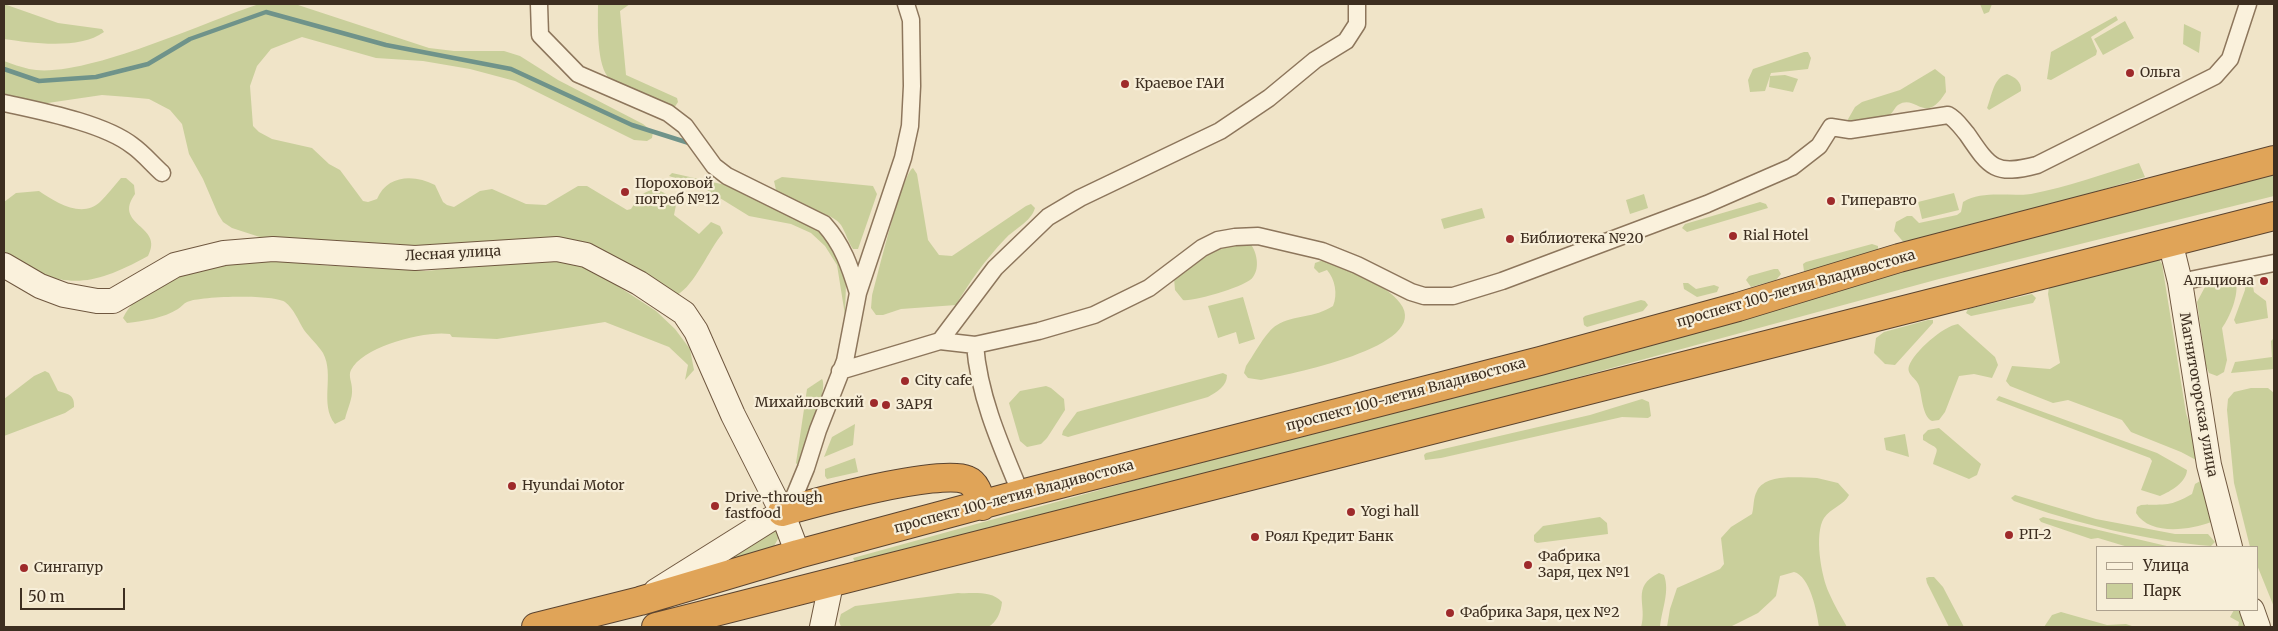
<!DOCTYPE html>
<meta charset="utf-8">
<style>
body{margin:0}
#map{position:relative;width:2278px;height:631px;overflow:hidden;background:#f0e4c8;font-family:Merriweather,serif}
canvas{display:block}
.frame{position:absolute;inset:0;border:5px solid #3d2e20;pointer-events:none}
.legend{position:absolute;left:2096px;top:546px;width:162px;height:65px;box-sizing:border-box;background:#f7eed8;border:1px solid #ada18e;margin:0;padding:6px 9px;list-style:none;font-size:15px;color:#3d2e20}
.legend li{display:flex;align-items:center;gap:10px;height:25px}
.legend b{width:25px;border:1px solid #ada18e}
.scale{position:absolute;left:20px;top:588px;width:105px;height:22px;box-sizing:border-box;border:2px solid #3d2e20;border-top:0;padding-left:6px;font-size:15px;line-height:18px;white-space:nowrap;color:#3d2e20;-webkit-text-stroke:4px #f7eed8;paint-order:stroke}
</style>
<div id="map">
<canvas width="2278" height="631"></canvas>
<div class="frame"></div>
<ul class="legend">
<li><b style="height:6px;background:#faf1dc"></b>Улица</li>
<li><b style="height:14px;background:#c9cf9b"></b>Парк</li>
</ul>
<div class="scale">50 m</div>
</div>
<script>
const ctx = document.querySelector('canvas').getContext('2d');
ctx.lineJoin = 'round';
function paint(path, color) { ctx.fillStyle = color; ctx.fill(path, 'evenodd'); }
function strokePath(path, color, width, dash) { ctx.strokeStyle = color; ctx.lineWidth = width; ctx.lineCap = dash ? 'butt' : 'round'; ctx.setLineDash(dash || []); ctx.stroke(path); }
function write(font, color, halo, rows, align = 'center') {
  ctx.font = font + ' Merriweather,serif'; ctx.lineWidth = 4.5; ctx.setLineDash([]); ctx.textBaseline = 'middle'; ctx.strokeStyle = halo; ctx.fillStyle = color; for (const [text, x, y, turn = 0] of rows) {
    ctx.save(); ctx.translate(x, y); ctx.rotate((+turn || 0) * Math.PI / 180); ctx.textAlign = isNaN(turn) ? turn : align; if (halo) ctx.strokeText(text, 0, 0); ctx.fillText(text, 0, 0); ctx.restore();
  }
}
paint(new Path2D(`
 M4,4l54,19 44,6 2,3c-25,18 -72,11 -100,7z
 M259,4h36l134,44 25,3h50l16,5 38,24 85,44 10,8 -1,6 -5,3 -13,-1 -119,-59 -45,-12 -47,-8 -47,-3 -74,-21 -31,12 -14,17 -7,20 3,40 6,6 13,7 40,9 17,16 11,6 23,31 5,1 9,-3c10,-24 37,-25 58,-14l8,17 4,3 7,2 26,-16 12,-2 34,15 20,1 32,-19h9l40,24 4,-1 9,-14 15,-7 22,12 -3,15 25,19 12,-12 9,4 3,7c-14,16 -28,52 -46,62l-66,-39 -339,-15 -40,-13 -9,-6 -5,-8 -15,-35 -14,-25 -7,-30 -12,-14 -21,-11 -21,-2 -26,-2 -68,10 -30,-6v-38c8,3 17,6 25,8 53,11 175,-47 230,-65z
 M598,4h32l-10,7 6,64 51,23 1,4 -4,6c-13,-6 -55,-21 -64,-29 -14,-12 -12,-57 -12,-75z
 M1980,4h12l-3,8 -5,2z
 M2116,16l2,4 -27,17 6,14 -1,4 -45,25 -4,-1 4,-27z
 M2125,21l9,17 -31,17 -9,-16z
 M2184,24l17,8 -2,21 -16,-9z
 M1804,52h4l3,6 -3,11 -37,4 -6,18 -15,1 -2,-12 5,-11z
 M1935,69l10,8 1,15c-22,35 -29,1 -48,13 -3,2 -6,9 -10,12l-41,4 8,-14 7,-5 38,-12z
 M2007,74c8,3 15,8 14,17l-32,19 -2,-2c5,-12 6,-30 20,-34z
 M1785,75l13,4 -5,13 -24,-5 1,-11z
 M2139,163l6,14 -212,63 -27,5 -12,-14 2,-9 11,-6h5l7,7 38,-8 4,-3 2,-10c20,-12 46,-5 68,-8 37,-7 72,-20 108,-31z
 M913,168l4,6 11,66 11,15 13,1 74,-50 5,-2 4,4c-4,14 -21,21 -30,31 -19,20 -35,42 -49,66l-55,4 -18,6h-7l-5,-7 1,-12c5,-18 30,-123 41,-128z
 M672,173l58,13 95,47 18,28 3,22 -1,32 -8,-50 -12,-19 -14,-13 -20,-9 -42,-8 -47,-29 -33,-11z
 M2274,173v23l-335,83 -515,140 -569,143 -2,-4 312,-86 253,-65 229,-63 314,-92z
 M782,177l91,9 4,8 -19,55h-5c-5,-7 -7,-16 -12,-24 -8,-11 -24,-12 -35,-17 -10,-5 -20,-12 -30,-18l-2,-9z
 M121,178h5l8,7 1,9c-23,32 30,31 13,62 -60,33 -85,33 -144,0v-54l12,-9 23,-2c16,11 43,28 61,11 7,-7 14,-16 21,-24z
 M1954,193l5,17 -37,9 -4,-17z
 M1644,194l4,14 -18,6 -4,-14z
 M1760,202l6,2 2,4 -81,24 -5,-4 3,-4z
 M1482,208l3,10 -41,11 -3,-10z
 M1232,240l18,3c7,9 10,25 3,34 -5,9 -60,25 -70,23l-8,-10 -1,-12 15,-15z
 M1872,244l6,2v7l-71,20 -3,-2 -1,-7 3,-2z
 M263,258l56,7 107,6 59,-6 88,-4 17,7 66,43 19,18 15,20 4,21 -9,10 3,-15 -19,-18 -64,-25 -108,17 -45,-2 -2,-3c-24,-4 -87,12 -99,36 -3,6 1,12 1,19 1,9 -5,21 -7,30l-10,5c-16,-20 0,-49 -12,-71 -5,-8 -13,-15 -19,-23 -6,-10 -10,-21 -19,-28 -11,-8 -86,-6 -98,0 -3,1 -6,5 -9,7 -14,9 -34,12 -51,14l-4,-5c26,-49 93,-51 140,-60z
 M2158,258l4,6 24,149 14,46 -2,2 -17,-9 -50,-20 -9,-12 -54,-20 -15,3 -43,-17 -4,-5 6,-15 38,3 10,-6 -12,-69 1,-7z
 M1326,259l7,2c20,11 54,24 67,42 34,44 -115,72 -139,77l-13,-2 -4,-5 2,-7c8,-11 20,-35 31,-41 16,-10 38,-7 56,-19 5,-12 2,-27 -6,-36l-8,3 -5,-5 1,-5z
 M1774,269h4l3,5 -5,6 -25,7 -5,-7 3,-4z
 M2251,276l3,16 12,9 2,17 -32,6 -2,-4 11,-30v-13z
 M2232,280l4,1c3,14 -6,36 -14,47l5,32 -3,12 -7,4 -8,-3 -3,-7 -9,-64 9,-17z
 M1683,283h5l8,6 18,-4 5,2 -2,5 -20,5 -13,-8z
 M2032,294l4,4 -3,5 -62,13 -5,-3 2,-4z
 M1243,297l12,42 -16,5 -3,-12 -18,6 -10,-32z
 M1641,300l4,1 3,4 -5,6 -56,16 -3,-2 -1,-7 2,-2z
 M1928,320h5v3l-38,42 -10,-1 -11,-11 2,-15 8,-6z
 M1958,324l37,33 3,8 -6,13 -18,-4 -15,2 -14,36 -6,8 -7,1c-10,-5 -10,-26 -13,-35 -2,-8 -13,-11 -10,-20 5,-14 34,-40 49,-42z
 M2274,338v31l-43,4 4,-11 37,-5 -1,-16z
 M45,371l4,2 9,18c9,3 17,3 16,16l-9,6 -61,23v-37l30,-23z
 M1223,373l4,2c0,11 -10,17 -19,22l-140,40 -6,-2 1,-4 14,-19z
 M822,379c7,10 -18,73 -23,88l-3,-4 11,-74z
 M1046,386l5,2 13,11 1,11 -18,28 -6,6 -14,3 -7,-6 -11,-38 11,-12z
 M2251,388h17l6,5v214l-17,-42v-18h-7l-16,-64 -7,-73 1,-11 6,-7z
 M1999,396l158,57 30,17c-1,13 -16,21 -27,26l-19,-6 11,-29 -2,-3 -154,-58z
 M1642,399l7,3 2,14 -3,2 -26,-1 -181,41 -16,2 -1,-5 2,-2 164,-38z
 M855,424l-2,21 -29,12 8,-20z
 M1939,428l42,36 -4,11 -8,4 -36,-15c5,-19 8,-13 -10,-24v-5l5,-5z
 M1905,434l4,23 -23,-7 -2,-12z
 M855,458l3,14 -31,7 -2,-3v-7z
 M1817,478l21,5 11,12c-5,10 -18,13 -25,23 -10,16 -3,58 5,75 5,12 12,23 18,34h-28c-2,-15 -9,-51 -25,-55l-14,4 -4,20 -5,5 -13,12 -28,14h-63l3,-18 7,-21 43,-19 4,-5 -3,-26 10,-11 21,-13c2,-7 1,-16 5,-23 9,-18 43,-13 60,-13z
 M2202,480l9,42c-21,8 -61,14 -75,-9l1,-6 4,-2c26,-1 28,2 51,-11l3,-10z
 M2015,495l81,24 79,15h33l7,8 -4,4c-63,-5 -138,-23 -197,-45l-3,-3z
 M1600,517l7,6 1,11 -71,9 -3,-2v-6l9,-9z
 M2043,517l128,30h-43l-30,-9 -7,1 -50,-17 -2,-3z
 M777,528l2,9 -6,11 -44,14 -3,-2z
 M1659,573l5,2c6,17 -2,33 -4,52h-19c7,-22 -11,-40 18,-54z
 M1929,577h5l9,10 21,40h-15l-22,-44 -1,-5z
 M958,593c15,1 33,-3 44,9 -1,10 -5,20 -14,25h-147l-2,-6 2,-7 14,-8z
 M2234,610h13l5,17h-14l1,-5 -9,-5z
 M2061,612l46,13 19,-1 9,3h-91l8,-12z`), '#c9cf9b');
strokePath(new Path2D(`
 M4,69l35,12 57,-4 52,-13 42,-25 76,-27 120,33 125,24 121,56 60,19`), '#6f938a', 4.5);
const street = new Path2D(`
 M539,4l1,31 38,39 90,39 17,13 29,40 13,10 97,48c19,21 26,43 34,69
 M4,103c36,8 100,20 129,43 10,7 19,18 29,27
 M2180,282l94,-19
 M940,341l55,-73 53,-51 32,-19 140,-67 49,-33 46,-38 31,-19 11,-17v-20
 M975,345c4,52 26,101 46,149
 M840,371l100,-30 35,4 64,-14 55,-16 55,-27 53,-40 16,-8 17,-3 23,-1 64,15 35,14 54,27 13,4h29l49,-15 205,-77 85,-37 27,-21 12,-19 19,3 98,-15c8,4 13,12 19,19 23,34 28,42 70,31l178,-89 15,-17 18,-55
 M784,510l12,-12 -2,-1 12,-29 12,-38 27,-69 13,-68 45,-135 7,-32 2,-40 -1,-66 -5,-16`);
const secondary = new Path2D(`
 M2170,241l10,41 29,183 21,82
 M4,265l36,21 24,9 33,6h16l62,-36 49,-12 49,-4 142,9 142,-9 29,6 53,28 45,30 12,18 37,84 49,97 16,42
 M656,591l126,-79
 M2252,610l6,17
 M822,627l9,-43`);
const highway = new Path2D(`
 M782,512c32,-9 158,-44 185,-32 10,4 12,16 15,26
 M536,627l104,-26 158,-47 223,-60 519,-133 198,-54 161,-49 375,-98
 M656,627l1618,-411`);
strokePath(street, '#8d765c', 19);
strokePath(secondary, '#6f573f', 26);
strokePath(highway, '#5b4430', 30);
strokePath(street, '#faf1dc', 16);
strokePath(secondary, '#faf1dc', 24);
strokePath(highway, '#e0a458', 28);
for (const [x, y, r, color] of [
 [2130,73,5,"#9e2a2b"],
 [1125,84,5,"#9e2a2b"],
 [625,192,5,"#9e2a2b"],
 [1831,201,5,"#9e2a2b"],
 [1733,236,5,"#9e2a2b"],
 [1510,239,5,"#9e2a2b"],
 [2264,281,5,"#9e2a2b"],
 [905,381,5,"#9e2a2b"],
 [874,403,5,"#9e2a2b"],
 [886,405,5,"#9e2a2b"],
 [512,486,5,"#9e2a2b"],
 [715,506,5,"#9e2a2b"],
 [1351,512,5,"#9e2a2b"],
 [2009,535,5,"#9e2a2b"],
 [1255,537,5,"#9e2a2b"],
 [1528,565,5,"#9e2a2b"],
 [24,568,5,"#9e2a2b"],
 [1450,613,5,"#9e2a2b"]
]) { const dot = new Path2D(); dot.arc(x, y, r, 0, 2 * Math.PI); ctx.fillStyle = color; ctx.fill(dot); strokePath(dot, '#f7eed8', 2); }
write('14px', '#3d2e20', '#f7eed8', [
 ["Ольга",2140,73],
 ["Краевое ГАИ",1135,84],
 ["Пороховой",635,184],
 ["погреб №12",635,200],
 ["Гиперавто",1841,201],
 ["Rial Hotel",1743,236],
 ["Библиотека №20",1520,239],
 ["Альциона",2254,281,"right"],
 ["City cafe",915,381],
 ["Михайловский",864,403,"right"],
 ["ЗАРЯ",896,405],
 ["Hyundai Motor",522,486],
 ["Drive-through",725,498],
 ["fastfood",725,514],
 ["Yogi hall",1361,512],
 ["РП-2",2019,535],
 ["Роял Кредит Банк",1265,537],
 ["Фабрика",1538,557],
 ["Заря, цех №1",1538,573],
 ["Сингапур",34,568],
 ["Фабрика Заря, цех №2",1460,613]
], 'left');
write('14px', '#3d2e20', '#f7eed8', [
 ["Лесная улица",453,254,-3],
 ["проспект 100-летия Владивостока",1796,289,-16],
 ["проспект 100-летия Владивостока",1406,395,-15],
 ["Магнитогорская улица",2198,395,80],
 ["проспект 100-летия Владивостока",1014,497,-15]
]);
</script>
